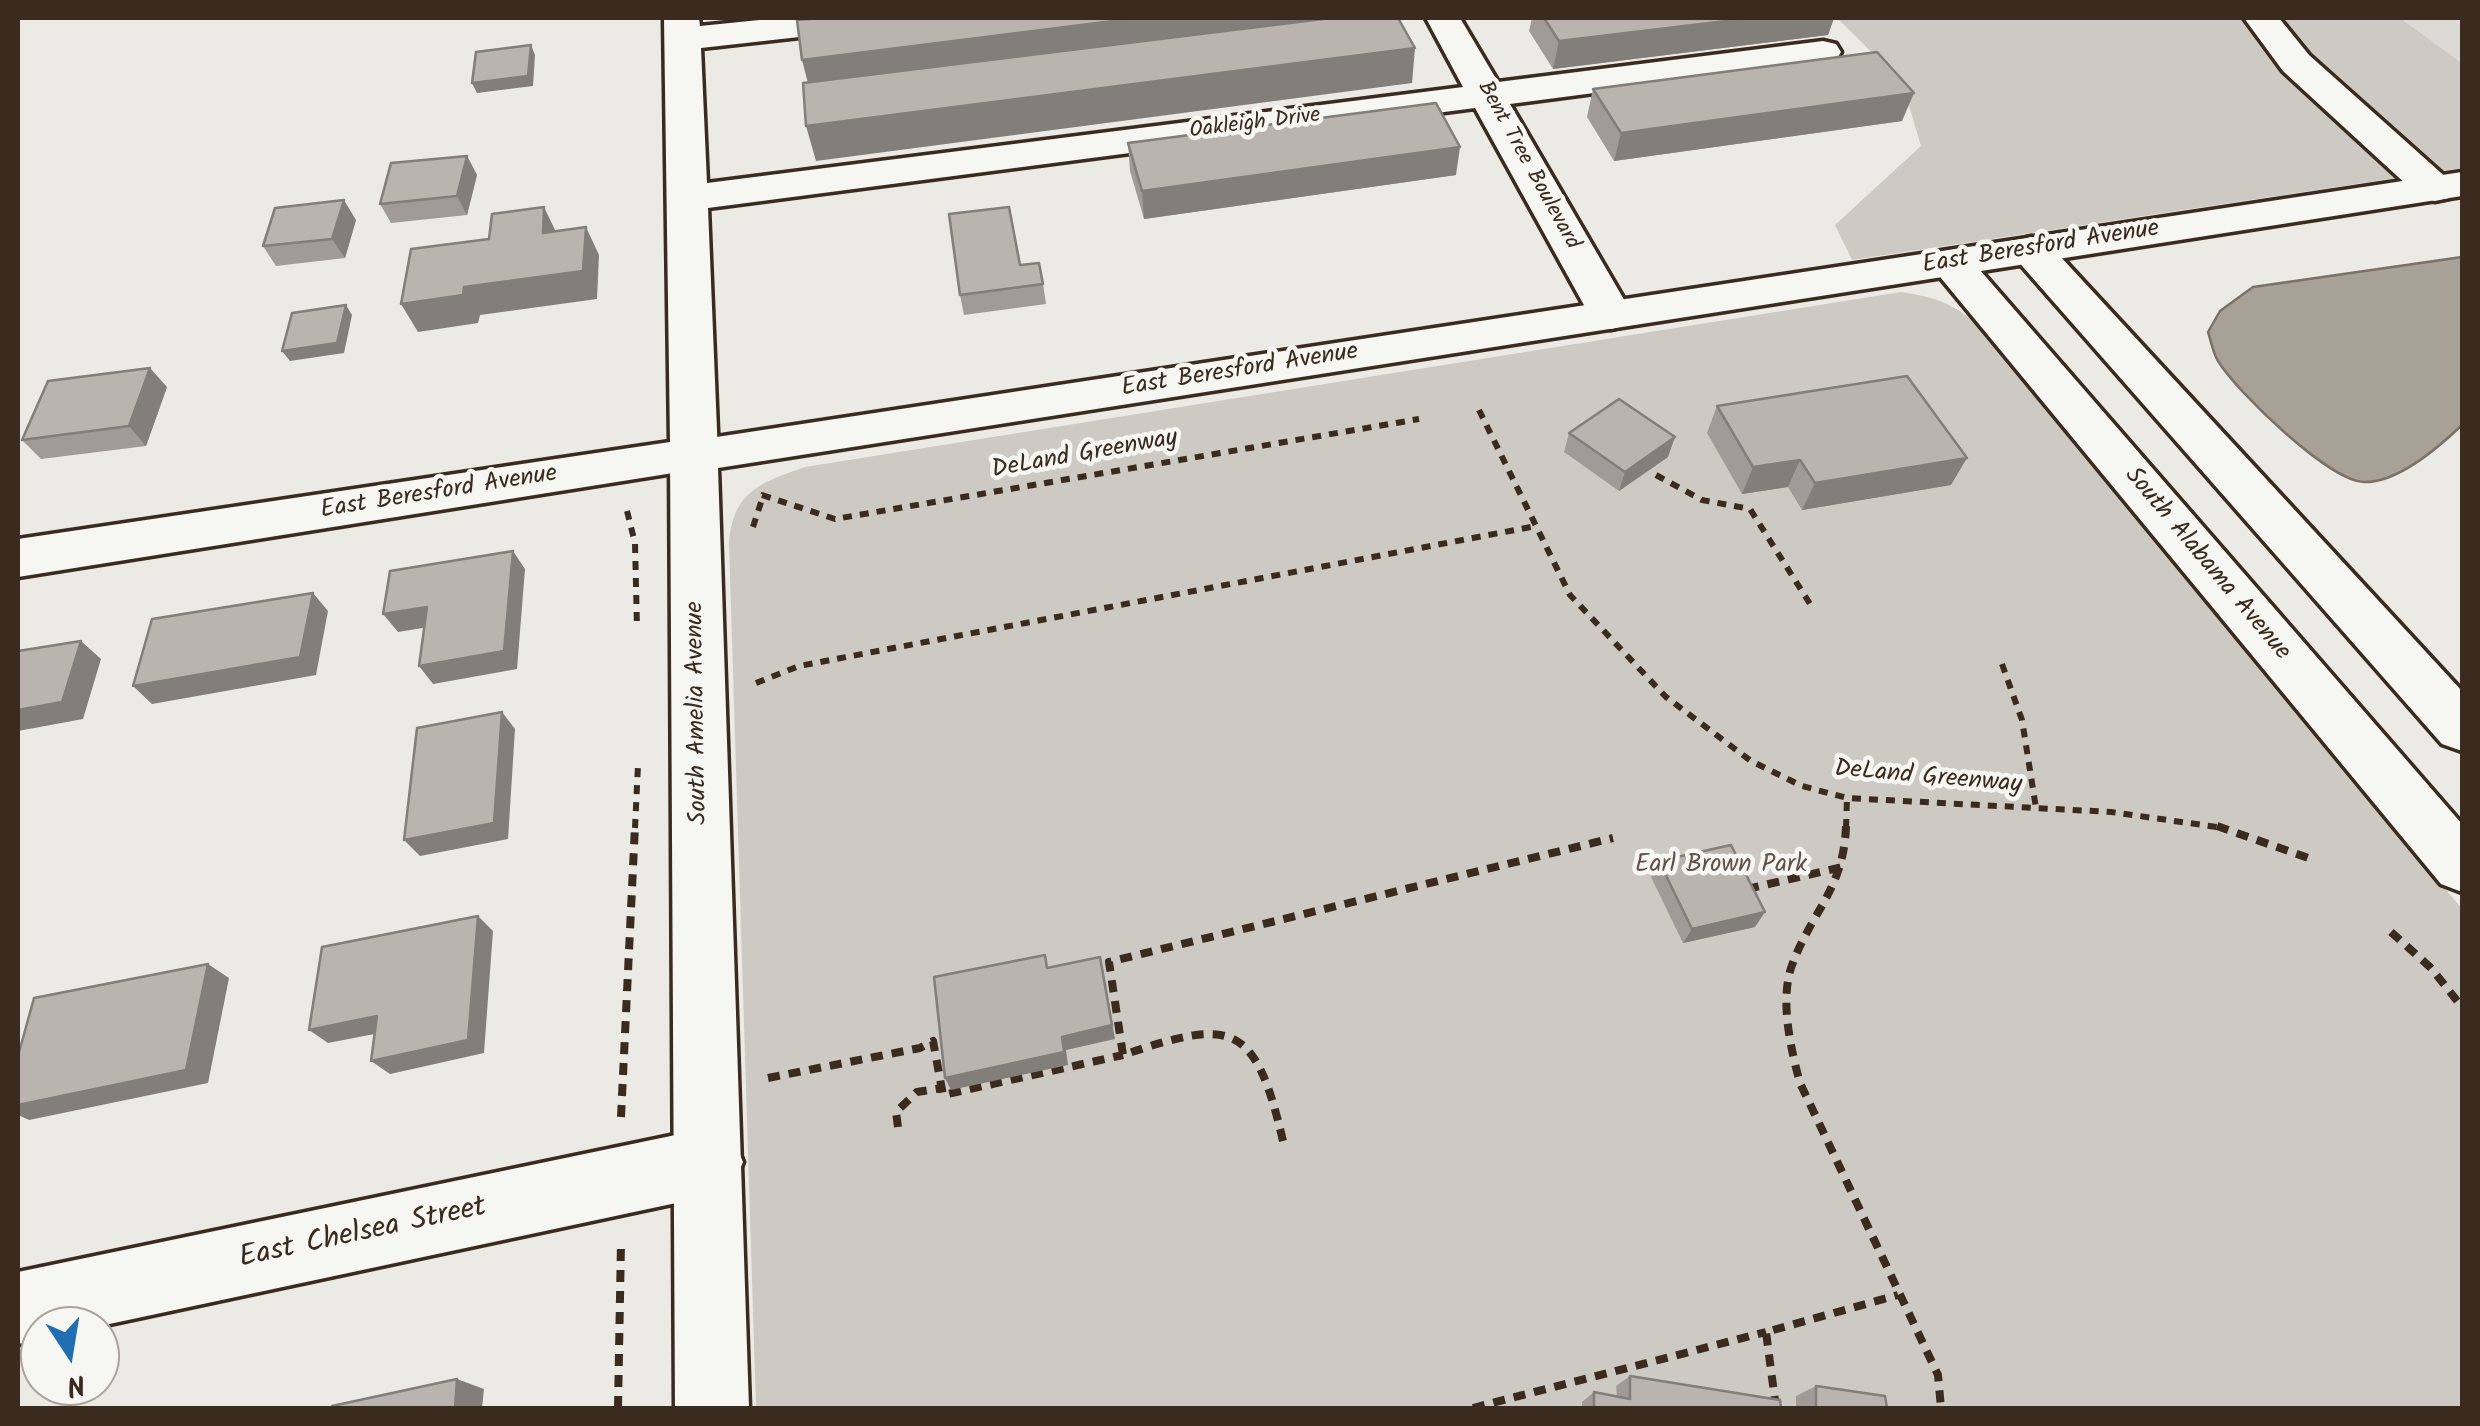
<!DOCTYPE html>
<style>
body{margin:0}
#map{position:relative;width:2480px;height:1426px;overflow:hidden;background:#ebeae5;font-family:Kalam,sans-serif}
canvas{display:block}
.frame{position:absolute;inset:0;border:20px solid #3b2a1e;pointer-events:none}
.north{position:absolute;left:20px;top:1306px;width:100px;height:100px;box-sizing:border-box;background:#f6f6f2;border:2px solid #aba49d;border-radius:50%;rotate:168deg;font-size:28px;font-weight:700;line-height:40px;text-align:center;color:#3b2a1e}
.north::after{content:'';display:block;margin:auto;width:35px;height:45px;background:#1f6fb2;clip-path:polygon(50% 0,100% 100%,50% 72%,0 100%)}
</style>
<div id="map">
<canvas width="2480" height="1426"></canvas>
<div class="frame"></div>
<div class="north">N</div>
</div>
<script>
const ctx = document.querySelector('canvas').getContext('2d');
ctx.lineJoin = 'round';
function paint(path, color) { ctx.fillStyle = color; ctx.fill(path, 'evenodd'); }
function strokePath(path, color, width, dash) { ctx.strokeStyle = color; ctx.lineWidth = width; ctx.lineCap = dash ? 'butt' : 'round'; ctx.setLineDash(dash || []); ctx.stroke(path); }
function write(font, color, halo, rows, align = 'center') {
  ctx.font = font + ' Kalam,sans-serif'; ctx.lineWidth = 9; ctx.setLineDash([]); ctx.textBaseline = 'middle'; ctx.strokeStyle = halo; ctx.fillStyle = color; for (const [text, x, y, turn = 0] of rows) {
    ctx.save(); ctx.translate(x, y); ctx.rotate((+turn || 0) * Math.PI / 180); ctx.textAlign = isNaN(turn) ? turn : align; if (halo) ctx.strokeText(text, 0, 0); ctx.fillText(text, 0, 0); ctx.restore();
  }
}
paint(new Path2D(`
 M2400,18h62v45z`), '#dcdad4');
paint(new Path2D(`
 M1837,18h563l62,45v105l-610,92 -17,-35 86,-79 -19,-64z
 M1901,292c34,5 56,12 80,37l481,580v499h-1706l-27,-864c4,-53 31,-61 76,-77z`), '#cdcac4');
const water = new Path2D(`
 M2462,257v168c-23,22 -64,58 -98,57 -35,-1 -127,-90 -146,-121 -5,-8 -7,-20 -10,-29l12,-21 33,-24z`);
paint(water, '#a8a198');
strokePath(water, '#7c7167', 2.5);
const minor = new Path2D(`
 M664,18h35l1,8 79,-8h110l-5,8 -13,3 -170,19 6,135 756,-96 -37,-69h34l38,64 325,-41 13,3 5,8 -5,8 -13,3 -313,41 123,211 -6,10 -16,4 -16,-4 -120,-217 -767,100 10,247 -7,12 -693,110v-38l652,-97z
 M2244,18h35l30,37 140,125 6,9 -6,9 -14,3 -14,-3 -138,-127z
 M2031,237l15,4 416,450v60l-20,-7 -426,-485 -6,-9 6,-9z
 M1951,250l15,4 496,570v68l-21,-8 -505,-612 -6,-9 6,-9z
 M709,1128l24,10 10,24 -10,24 -24,10 -609,130h-60v13l-22,5v-72z`);
const major = new Path2D(`
 M2462,172v24l-1744,272 31,940h-74l-5,-953 7,-12z`);
strokePath(minor, '#3b2a1e', 7);
strokePath(major, '#3b2a1e', 7);
strokePath(new Path2D(`
 M1479,410l91,185 96,102 85,64 51,25 45,12 264,14 113,16
 M1656,475l46,25 48,9 62,98
 M762,495l73,24 584,-100
 M627,511l8,32 2,85
 M753,527l11,-34
 M2002,664l20,56 14,88
 M756,683l43,-17 737,-140
 M635,828l3,-63
 M1846,828l1,-30`), '#3b2a1e', 6, [9, 8]);
strokePath(new Path2D(`
 M1846,826c-2,64 -36,87 -55,142 -11,34 0,82 9,115l138,292 3,33
 M2217,826l97,34
 M1747,889l95,-22
 M2391,932l40,36 31,39
 M768,1078l152,-30 13,-7 10,54 180,-40
 M621,1117l14,-291
 M898,1127l-2,-15 21,-20 25,-4
 M1283,1141c-28,-120 -51,-123 -160,-86l-14,-93 504,-124
 M618,1408l3,-166
 M1473,1408l293,-76
 M1776,1408l-10,-76 132,-37`), '#3b2a1e', 8, [12, 9]);
paint(minor, '#f6f6f2');
paint(major, '#f6f6f2');
paint(new Path2D(`
 M1532,18h302l-6,17 -275,34 -24,-38z
 M1593,89l309,32 -288,40 -27,-44z
 M1252,128l204,47 -312,44 -14,-48 -2,-28z
 M467,156l10,19 -10,40 -76,8 -11,-19z
 M356,220l-11,38 -69,8 -13,-20z
 M1020,265l23,19 3,20 -82,11 -4,-20z
 M167,387l-21,59 -105,13 -19,-19z
 M1717,406l234,79 -149,25 -14,-23 -46,7 -35,-61z
 M1569,433l99,24 -49,34 -55,-39z
 M1659,861l96,66 -72,16 -32,-66z
 M1630,1376l151,32h-199v-6l12,-10 23,4 -1,-10z
 M1816,1386l71,22h-91v-12z`), '#a09b96');
paint(new Path2D(`
 M1137,18h246l-572,77 -9,-35z
 M1751,18h83l-6,17 -275,34 6,-28z
 M531,45l4,10 -2,31 -56,7 -5,-10z
 M1415,48l-3,35 -596,78 -10,-35z
 M1914,93l-12,28 -288,40 7,-28z
 M1460,147l-4,28 -312,44 -2,-28z
 M467,156l10,19 -10,40 -10,-19z
 M344,200l12,20 -11,38 -13,-19z
 M544,207l14,29 -15,-3z
 M586,227l13,28 -2,44 -117,16 -2,8 -60,9 -17,-28 63,-17z
 M346,305l6,10 -8,38 -54,8 -8,-10z
 M150,368l17,19 -21,59 -17,-20z
 M1675,437l-7,20 -49,34 6,-19z
 M1967,458l-16,27 -149,25 13,-27z
 M1800,460l-12,27 -46,7 11,-27z
 M513,551l12,18 -8,100 -84,15 -14,-18z
 M313,593l15,18 -12,64 -164,29 -19,-18z
 M427,607l14,18 -43,7 -15,-18z
 M81,641l20,18 -18,60 -65,12v-21z
 M502,712l13,17 -7,110 -88,17 -16,-16z
 M1765,912l-10,15 -72,16 9,-14z
 M478,916l15,15 -9,122 -94,21 -19,-13z
 M1100,957l15,82 -49,11 2,15 -117,25 -6,-12 117,-41z
 M208,964l21,14 -21,105 -179,37 -11,-5v-10z
 M377,1016l18,14 -67,13 -19,-13z
 M457,1379l27,10 -2,19h-27z`), '#827e7a');
const building = new Path2D(`
 M821,18h316l-335,42 -5,-40z
 M1331,18h67l17,30 -609,78 -3,-43z
 M1544,18h207l-192,23z
 M531,45l-3,31 -56,7 4,-31z
 M1877,52l37,41 -293,40 -28,-44z
 M1436,103l24,44 -318,44 -14,-48z
 M467,156l-10,40 -77,8 11,-41z
 M344,200l-12,39 -69,7 12,-38z
 M544,207l-1,26 43,-6 -3,44 -119,16 -1,8 -62,9 10,-55 78,-10 3,-25z
 M1009,207l11,58 19,-2 4,21 -83,11 -11,-81z
 M346,305l-9,38 -55,8 10,-38z
 M150,368l-21,58 -107,14 26,-59z
 M1907,376l60,82 -152,25 -15,-23 -47,7 -36,-61z
 M1619,399l56,38 -50,35 -56,-39z
 M513,551l-9,100 -85,15 8,-59 -44,7 7,-43z
 M313,593l-13,64 -167,29 19,-67z
 M81,641l-19,61 -44,8v-59z
 M502,712l-8,111 -90,17 13,-112z
 M1731,845l34,67 -73,17 -33,-68z
 M478,916l-10,124 -97,21 6,-45 -68,14 13,-83z
 M1045,955l2,13 53,-11 12,68 -50,12 2,15 -119,26 -11,-101z
 M208,964l-22,106 -168,35v-49l16,-58z
 M1630,1376l150,24 1,8h-187v-16l36,7z
 M457,1379l-2,29h-123v-2z
 M1816,1386l69,10 2,12h-71z`);
paint(building, '#bab4ae');
strokePath(building, '#827e7a', 2.5);
write('22px', '#3b2a1e', '#f6f6f2', [
 ["Oakleigh Drive",1255,125,-7],
 ["Bent Tree Boulevard",1527,166,61]
]);
write('25px', '#3b2a1e', '#f6f6f2', [
 ["East Beresford Avenue",2041,249,-9],
 ["East Beresford Avenue",1240,372,-9],
 ["DeLand Greenway",1085,456,-10],
 ["East Beresford Avenue",439,494,-9],
 ["South Alabama Avenue",2206,565,50],
 ["South Amelia Avenue",699,713,-91],
 ["DeLand Greenway",1928,779,5]
]);
write('25px', '#605248', '#f6f6f2', [
 ["Earl Brown Park",1721,867]
]);
write('30px', '#3b2a1e', '#f6f6f2', [
 ["East Chelsea Street",363,1235,-12]
]);
</script>
